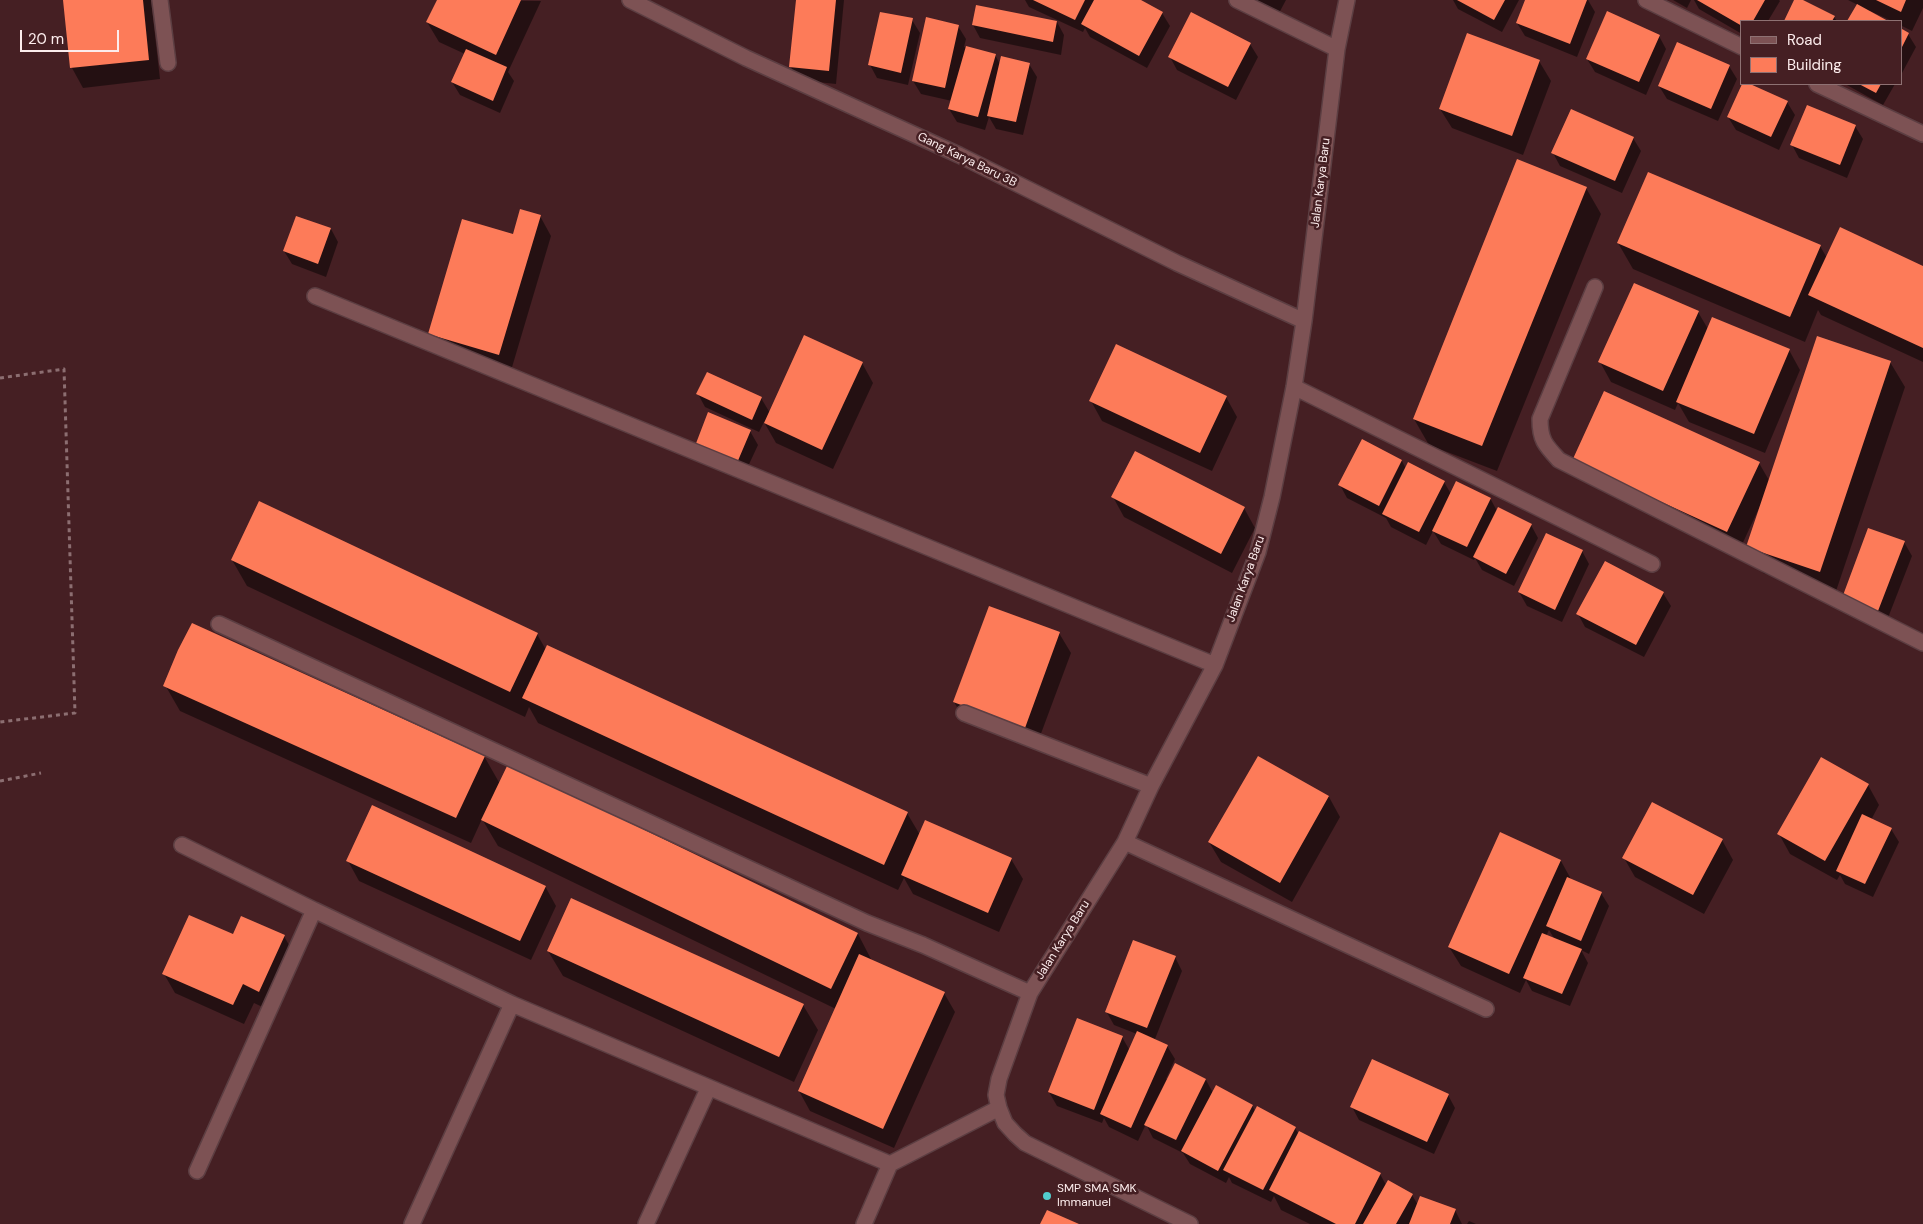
<!DOCTYPE html>
<style>
body{margin:0}
#map{position:relative;width:1923px;height:1224px;overflow:hidden;background:#451f23;font-family:"DM Sans",sans-serif}
canvas{display:block}
.legend{position:absolute;left:1740px;top:20px;width:162px;height:65px;box-sizing:border-box;background:#451f23;border:1px solid #8e7173;margin:0;padding:6px 9px;list-style:none;font-size:15px;color:#fcecec}
.legend li{display:flex;align-items:center;gap:10px;height:25px}
.legend b{width:25px;border:1px solid #8e7173}
.scale{position:absolute;left:20px;top:30px;width:99px;height:22px;box-sizing:border-box;border:2px solid #fcecec;border-top:0;padding-left:6px;font-size:15px;line-height:18px;white-space:nowrap;color:#fcecec;-webkit-text-stroke:4px #451f23;paint-order:stroke}
</style>
<div id="map">
<canvas width="1923" height="1224"></canvas>
<ul class="legend">
<li><b style="height:6px;background:#7d5254"></b>Road</li>
<li><b style="height:14px;background:#fd7b59"></b>Building</li>
</ul>
<div class="scale">20 m</div>
</div>
<script>
const ctx = document.querySelector('canvas').getContext('2d');
ctx.lineJoin = 'round';
function paint(path, color) { ctx.fillStyle = color; ctx.fill(path, 'evenodd'); }
function strokePath(path, color, width, dash) { ctx.strokeStyle = color; ctx.lineWidth = width; ctx.lineCap = dash ? 'butt' : 'round'; ctx.setLineDash(dash || []); ctx.stroke(path); }
function write(font, color, halo, rows, align = 'center') {
  ctx.font = font + ' "DM Sans",sans-serif'; ctx.lineWidth = 5; ctx.setLineDash([]); ctx.textBaseline = 'middle'; ctx.strokeStyle = halo; ctx.fillStyle = color; for (const [text, x, y, turn = 0] of rows) {
    ctx.save(); ctx.translate(x, y); ctx.rotate((+turn || 0) * Math.PI / 180); ctx.textAlign = isNaN(turn) ? turn : align; if (halo) ctx.strokeText(text, 0, 0); ctx.fillText(text, 0, 0); ctx.restore();
  }
}
paint(new Path2D(`
 M64,0h87l9,79 -77,9 -11,-20z
 M438,0l103,1 -33,71 6,9 -14,32 -40,-18 -8,-13 13,-28 -26,-12 -12,-20z
 M798,0h46l-8,84 -38,-4 -7,-13z
 M1025,0h114l23,13 8,13 -23,42 -57,-31 -5,-9 -2,4 -54,-25z
 M1252,0h34l-8,15z
 M1453,0h66l-17,32 -44,-23z
 M1527,0h61l7,12 -18,45 -52,-21 -8,-13z
 M1673,0h18l-4,8z
 M1694,0h85l1,1 -12,20h-26v13l-43,-25z
 M1795,0h5l34,17 3,4h-52z
 M1848,0h75v8l-11,23 -10,-5v-5h-10l-22,-10 -1,2 16,8h-37l10,-16z
 M912,20l8,13 -12,52 -31,-7 -7,-13z
 M1057,22l7,13 -3,20 -81,-17 -7,-13z
 M958,26l8,13 -2,8 31,8 5,9h29l8,13 -14,58 -27,-6 -7,-12 -4,13 -28,-8 -8,-13 3,-8 -31,-7 -8,-13z
 M1902,31l6,3 8,13 -14,26z
 M1659,36l7,13 -20,46 -51,-23 -8,-13z
 M1250,44l8,13 -22,43 -59,-30 -7,-13z
 M1539,61l12,20 -28,74 -71,-27 -12,-19z
 M1729,66l8,13 -19,42 -51,-22 -8,-13z
 M1743,84h4l40,18 8,13 -16,35 -43,-20 -8,-13z
 M1845,84h50l-12,21z
 M1855,126l8,13 -16,39 -48,-20 -7,-13z
 M1633,138l8,13 -19,42 -62,-27 -7,-13z
 M1586,188l15,26 -104,257 -68,-26 -15,-26z
 M540,216l11,20 -41,138 -70,-20 -11,-20 85,-99z
 M331,229l7,13 -12,35 -34,-13 -8,-13z
 M1618,243l202,3 7,12 96,9v95l-102,-47 -3,-5 -13,32 -172,-73z
 M1698,312l10,17 81,21 11,20 -35,83 -76,-31 -11,-19 -3,7 -64,-28 -11,-20z
 M1890,362l15,25 -71,210 -71,-24 -15,-26 13,-40 -1,-1 -21,45 -155,-70 175,-18 11,19z
 M862,363l11,20 -40,86 -57,-26 -12,-21 -5,10 -54,-25 -7,-13 63,4 9,15z
 M1226,397l11,20 -25,54 -110,-50 -11,-20z
 M708,413l42,18 8,14 -14,30z
 M1402,461l4,8 38,13 7,12 39,4 7,13 34,14 7,13 -24,48 -32,-16 -7,-12 -1,2 -33,-16 -8,-13 -7,14 -35,-18 -5,-9 -39,-20 -7,-13z
 M1113,497l131,11 11,20 -23,45 -108,-56z
 M1904,542l8,14 -26,67 -35,-12z
 M1582,551l7,13 -27,58 -35,-16 -8,-14z
 M232,560l305,74 9,16 2,-3 359,166 13,22 91,24 12,20 -24,53 -86,-38 -9,-16 -6,12 -360,-167 -9,-16 -4,10 -278,-131z
 M1663,593l8,13 -27,51 -59,-30 -7,-13z
 M1059,633l12,20 -35,94 -70,-25 -12,-20z
 M165,685l319,71 16,28 9,-18 349,168 14,27 72,32 11,19 -61,136 -84,-37 -11,-20 37,-82 -338,-163 -16,-27 -11,24 -291,-132z
 M1258,757l71,40 11,20 -48,85 -71,-40 -12,-20z
 M1868,785l11,20 -8,15 20,9 8,13 -26,55 -28,-13 -5,-9 -3,5 -47,-26 -11,-20z
 M1500,834l61,27 11,20 29,12 8,13 -20,48 -8,-4 7,13 -18,43 -38,-15 -6,-11 -6,13 -59,-27 -12,-19zM1549,930l6,10 -9,-4z
 M1722,840l11,20 -29,54 -69,-37 -11,-19z
 M348,861l197,25 11,20 -25,54 -172,-79z
 M234,936h50l11,20 -24,55 -17,-8 -10,21 -69,-31 -11,-19z
 M548,951l255,54 15,25 -24,52 -231,-106z
 M1175,957l7,14 -27,68 12,7 8,13 -9,20 40,1 7,13 39,12 3,6 40,17 3,5 82,41 6,11 26,10 6,10 37,5 7,14h-152l-29,-14 -7,-14 -3,6 -39,-19 -3,-6 -3,6 -36,-19 -7,-11 -30,-15 -7,-14 -8,17 -29,-14 -5,-9 -2,5 -45,-17 -8,-14 73,-55 8,14 7,-17 -23,-9 -8,-14z
 M1448,1095l7,13 -21,46 -75,-34 -7,-13z
 M1469,1221l7,3h-9z`), '#0007');
paint(new Path2D(`
 M63,0h80l6,60 -79,8z
 M437,0h84l-25,55 -70,-33z
 M796,0h40l-7,71 -40,-4z
 M1033,0h52l-10,20z
 M1094,0h47l22,12 -24,44 -58,-32z
 M1457,0h48l-11,20z
 M1525,0h62l-17,44 -54,-21z
 M1697,0h68l-12,21h-11v5z
 M1794,0h9l32,16 -3,5h-48z
 M1876,0h30l-5,12z
 M1857,4l31,17h-41z
 M976,5l81,16 -4,21 -81,-17z
 M1607,11l53,24 -21,47 -53,-23z
 M880,12l33,6 -12,55 -33,-8z
 M1191,12l60,31 -23,44 -60,-30z
 M926,17l33,8 -14,63 -33,-7z
 M1902,29l7,4 -7,14z
 M1467,33l73,27 -28,76 -73,-27z
 M1677,42l53,23 -19,44 -53,-23z
 M966,46l30,8 -18,63 -30,-8z
 M466,49l41,18 -14,34 -42,-19z
 M1001,56l29,7 -14,59 -29,-6z
 M1742,84h8l38,17 -17,36 -44,-20z
 M1859,84h22l-5,9z
 M1807,105l49,20 -16,40 -50,-20z
 M1571,109l63,28 -19,44 -64,-28z
 M1517,159l70,28 -105,259 -69,-27z
 M1648,172l173,73 -31,72 -173,-74z
 M520,209l21,6 -42,140 -71,-21 34,-115 51,15z
 M296,216l35,12 -13,36 -35,-13z
 M1840,227l83,39v82l-115,-53z
 M1634,283l65,28 -36,80 -65,-29z
 M1712,317l78,32 -36,85 -78,-32z
 M804,335l59,27 -41,88 -58,-27z
 M1817,336l74,25 -71,211 -74,-25z
 M1116,344l111,52 -27,57 -111,-52z
 M707,372l55,25 -10,23 -56,-26z
 M1604,391l156,71 -33,70 -155,-71z
 M708,412l43,18 -14,33 -42,-17z
 M1362,439l40,21 -23,46 -41,-21z
 M1135,451l110,56 -24,47 -110,-57z
 M1408,462l37,19 -26,51 -37,-18z
 M1456,481l35,17 -24,49 -35,-16z
 M259,501l279,132 -28,59 -279,-132z
 M1498,507l34,17 -26,50 -33,-17z
 M1868,528l37,13 -27,70 -36,-13z
 M1546,533l37,17 -28,60 -37,-18z
 M1605,561l59,31 -28,53 -60,-31z
 M989,606l71,26 -35,96 -72,-26z
 M192,623l293,133 -29,62 -293,-132 15,-36z
 M547,645l361,167 -24,53 -362,-167z
 M1258,756l71,40 -49,87 -72,-41z
 M1821,757l48,27 -44,77 -48,-27z
 M508,764l350,169 -27,56 -350,-169z
 M1652,802l71,37 -30,56 -71,-37z
 M372,805l174,81 -26,55 -174,-80z
 M1862,814l30,14 -27,56 -29,-13z
 M925,820l87,38 -24,55 -87,-38z
 M1500,832l61,28 -52,114 -61,-27z
 M1567,877l35,15 -21,49 -35,-15z
 M571,898l233,106 -25,53 -232,-106z
 M189,915l44,19 8,-18 44,19 -26,57 -16,-8 -10,21 -71,-31z
 M1542,933l40,16 -20,45 -39,-16z
 M1133,940l43,16 -29,72 -42,-16z
 M859,954l86,38 -62,137 -85,-38z
 M1077,1018l46,18 -29,74 -46,-18z
 M1137,1031l31,14 -37,83 -31,-14z
 M1372,1059l77,35 -22,48 -77,-35z
 M1175,1063l31,16 -30,61 -32,-15z
 M1216,1085l37,20 -35,66 -37,-20z
 M1257,1106l39,21 -33,63 -40,-20z
 M1299,1131l82,42 -26,51h-19l-67,-34z
 M1388,1180l25,14 -17,30h-33z
 M1420,1196l36,13 -6,15h-41z
 M1047,1210l32,14h-39z`), '#fd7b59');
const minor = new Path2D(`
 M160,0l8,63
 M630,0l116,58 213,97 218,108 127,58
 M1237,0l100,49
 M1646,0l96,47
 M1817,84l106,50
 M1595,287l-55,132c0,21 5,26 19,41l364,183
 M315,296l900,369
 M1294,387l358,177
 M219,624l648,299 56,22 107,48
 M964,713l187,73
 M1125,842l361,167
 M182,845l132,65
 M197,1171l117,-261 198,94 378,160 109,-56
 M412,1224l100,-220
 M646,1224l62,-135
 M864,1224l26,-60
 M1190,1224l-165,-81 -10,-9 -10,-11 -6,-15 -3,-13 3,-16 31,-86 95,-151 26,-56 64,-121 43,-113 14,-55 22,-110 10,-66 33,-272 10,-49`);
strokePath(minor, '#5c3e42', 18);
strokePath(new Path2D(`
 M0,378l64,-9 11,344 -75,9
 M0,781l41,-8`), '#8c6e71', 3, [4, 4]);
strokePath(minor, '#7d5254', 15);
for (const [x, y, r, color] of [
 [1047,1196,5,"#52cdce"]
]) { const dot = new Path2D(); dot.arc(x, y, r, 0, 2 * Math.PI); ctx.fillStyle = color; ctx.fill(dot); strokePath(dot, '#451f23', 2); }
write('12px', '#fcecec', '#451f23', [
 ["Gang Karya Baru 3B",967,160,26],
 ["Jalan Karya Baru",1321,183,-83],
 ["Jalan Karya Baru",1246,579,-70],
 ["Jalan Karya Baru",1063,940,-58]
]);
write('12px', '#fcecec', '#451f23', [
 ["SMP SMA SMK",1057,1189],
 ["Immanuel",1057,1203]
], 'left');
</script>
